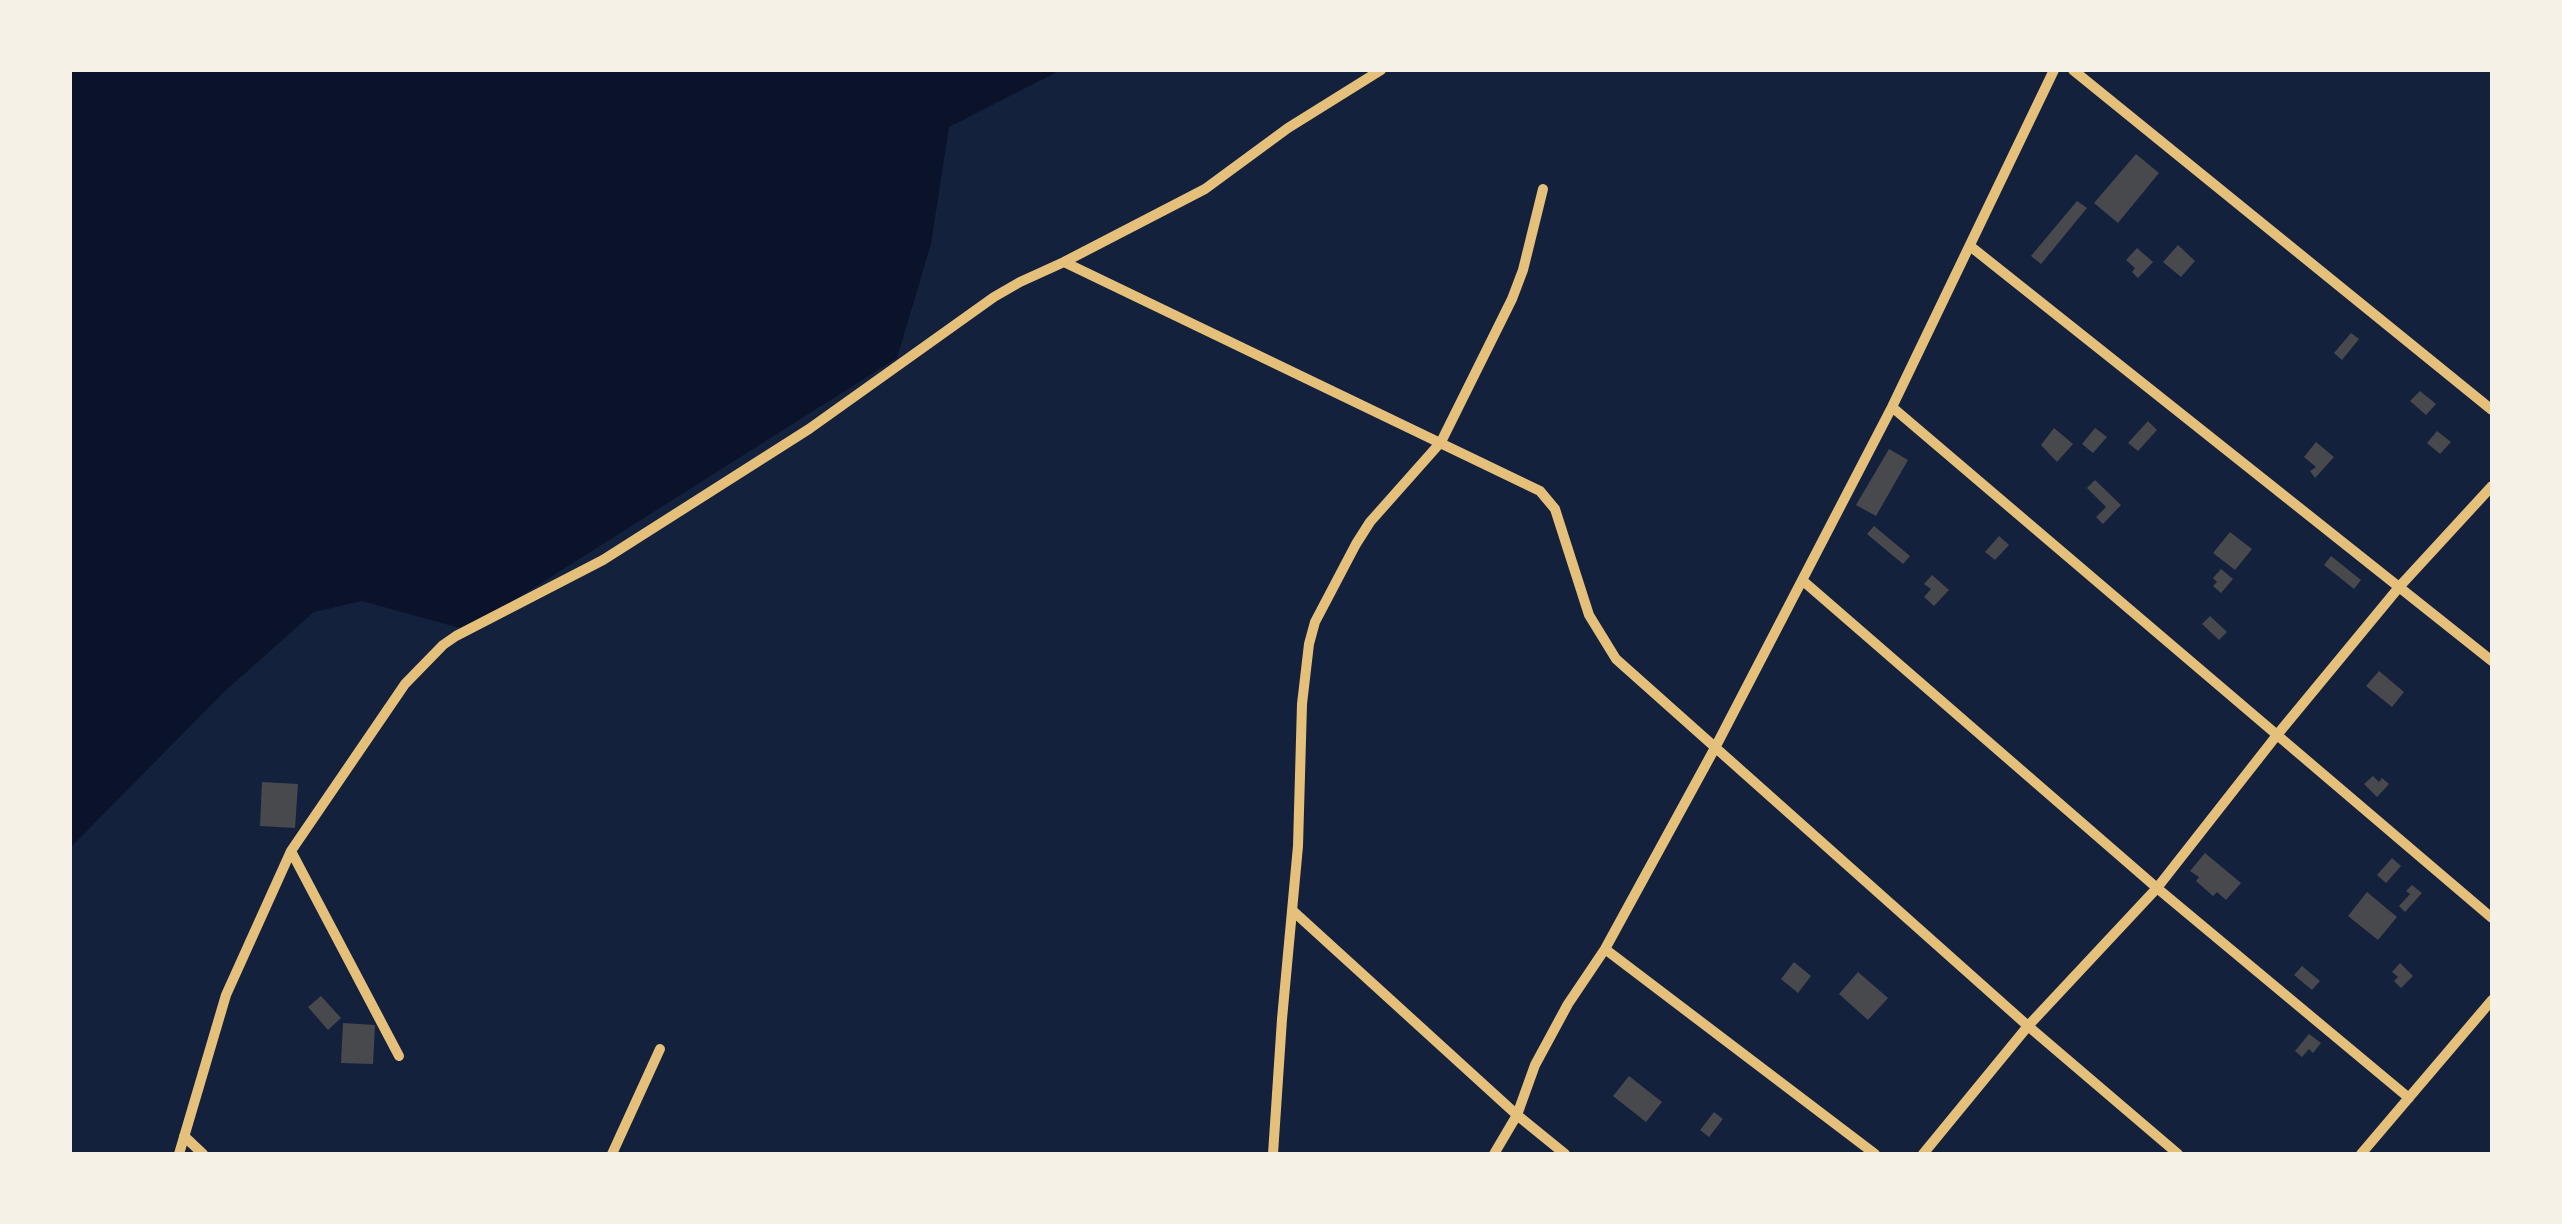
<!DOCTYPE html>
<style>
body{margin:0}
#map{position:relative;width:2562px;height:1224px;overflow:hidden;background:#14213d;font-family:"Zilla Slab",serif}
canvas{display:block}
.frame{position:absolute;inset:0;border:72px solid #f6f1e7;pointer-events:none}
</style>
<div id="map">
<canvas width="2562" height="1224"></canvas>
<div class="frame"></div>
</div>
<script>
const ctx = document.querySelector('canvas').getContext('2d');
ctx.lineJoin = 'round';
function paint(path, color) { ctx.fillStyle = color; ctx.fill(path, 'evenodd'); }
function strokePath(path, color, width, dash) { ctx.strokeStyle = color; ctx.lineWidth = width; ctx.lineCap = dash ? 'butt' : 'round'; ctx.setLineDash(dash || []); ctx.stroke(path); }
paint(new Path2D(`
 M70,70h991l-112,57 -18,117 -34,114 -430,272 -105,-29 -48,11 -90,80 -154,156z`), '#0b132b');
paint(new Path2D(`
 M2136,154l23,19 -41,50 -24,-20z
 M2077,201l10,7 -46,56 -10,-8z
 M2178,245l17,16 -14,16 -18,-15z
 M2137,248l16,14 -15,16 -6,-6 3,-4 -9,-8z
 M2351,333l8,6 -17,21 -8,-7z
 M2420,391l16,13 -10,11 -16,-14z
 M2148,421l9,9 -19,21 -10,-8z
 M2054,428l19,16 -16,18 -16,-17z
 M2095,428l12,9 -14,16 -11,-9z
 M2437,431l14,11 -11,12 -13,-11z
 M2316,442l18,15 -19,21 -5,-7 6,-4 -12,-10z
 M1889,449l19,11 -32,56 -20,-11z
 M2095,480l26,25 -18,19 -7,-7 10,-10 -19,-19z
 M1874,526l36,30 -7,8 -36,-30z
 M2230,532l22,17 -17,21 -22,-17z
 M1999,536l10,9 -14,15 -10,-8z
 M2331,556l30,24 -7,9 -30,-24z
 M2221,569l12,10 -12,14 -8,-7 4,-4 -4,-4z
 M1932,575l17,15 -15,16 -10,-9 7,-8 -7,-5z
 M2210,616l17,16 -8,8 -17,-16z
 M2379,671l25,21 -12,15 -26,-21z
 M2373,776l6,6 3,-4 7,6 -12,13 -13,-13z
 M262,782l36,2 -3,44 -35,-2z
 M2205,853l36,30 -15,17 -9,-8 -4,4 -17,-15 3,-4 -9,-6z
 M2392,858l9,8 -15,17 -9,-8z
 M2412,885l10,8 -17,19 -6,-6 11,-12 -4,-3z
 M2367,892l30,25 -19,23 -30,-24z
 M1794,962l17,14 -13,17 -17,-14z
 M2400,963l13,13 -12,12 -7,-7 4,-4 -6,-5z
 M2302,966l18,15 -8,9 -18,-15z
 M1858,972l30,26 -20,22 -29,-26z
 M321,996l20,22 -13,12 -20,-23z
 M343,1023l32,2 -2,39 -32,-1z
 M2309,1034l12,9 -8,10 -4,-4 -7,8 -7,-6z
 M1629,1076l33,26 -16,20 -33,-26z
 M1714,1112l9,7 -14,18 -9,-7z`), '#48494c');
strokePath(new Path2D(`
 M2073,70l419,340
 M1970,246l522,415
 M1064,262l476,229 15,18 34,106 27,44 412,367 150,128
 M1892,407l600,511
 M1802,580l355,308 252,210
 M291,851l108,205
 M1293,911l224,204 48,39
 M1605,949l270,205
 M184,1136l19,18
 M179,1154l47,-159 65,-144 114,-167 38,-39 13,-9 147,-76 206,-131 185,-132 26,-15 44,-20 141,-73 83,-61 93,-58
 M612,1154l48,-105
 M1273,1154l9,-135 16,-173 4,-142 7,-60 6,-22 41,-78 14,-22 71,-80 71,-143 11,-29 20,-81
 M1494,1154l23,-39 18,-50 33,-61 37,-55 111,-203 176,-339 162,-337
 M1923,1154l105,-128 129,-138 120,-153 123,-149 92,-100
 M2361,1154l131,-154`), '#e5c07b', 10);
</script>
